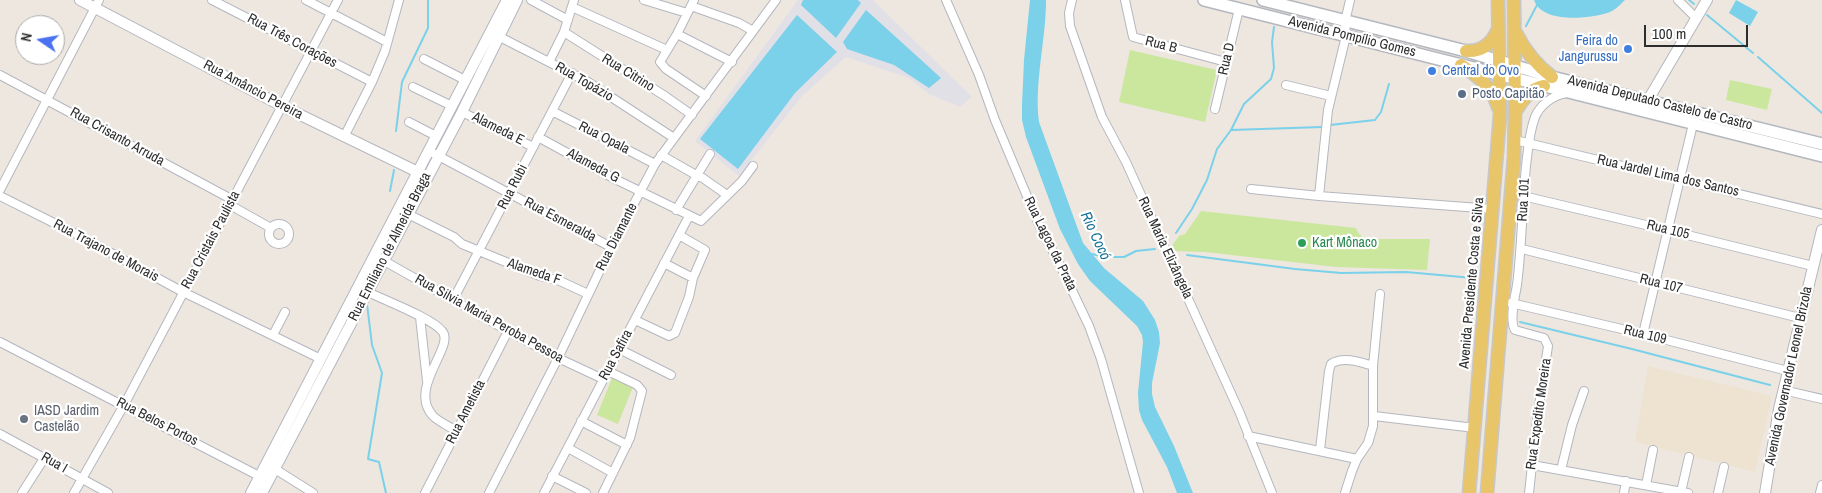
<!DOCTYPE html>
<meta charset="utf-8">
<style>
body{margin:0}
#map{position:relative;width:1822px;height:493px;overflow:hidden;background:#ede7e0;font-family:"Archivo Narrow",sans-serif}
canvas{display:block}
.north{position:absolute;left:15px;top:15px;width:50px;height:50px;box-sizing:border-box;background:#fff;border:1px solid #ababab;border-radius:50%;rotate:282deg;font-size:14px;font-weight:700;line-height:20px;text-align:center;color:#2d2d2d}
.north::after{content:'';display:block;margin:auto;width:18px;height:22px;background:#4b72f0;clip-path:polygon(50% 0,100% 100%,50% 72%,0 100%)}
.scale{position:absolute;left:1644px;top:25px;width:104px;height:22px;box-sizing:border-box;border:2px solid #2d2d2d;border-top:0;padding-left:6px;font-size:15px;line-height:18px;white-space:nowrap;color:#2d2d2d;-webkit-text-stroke:4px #fff;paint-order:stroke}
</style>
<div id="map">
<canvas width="1822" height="493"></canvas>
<div class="north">N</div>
<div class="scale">100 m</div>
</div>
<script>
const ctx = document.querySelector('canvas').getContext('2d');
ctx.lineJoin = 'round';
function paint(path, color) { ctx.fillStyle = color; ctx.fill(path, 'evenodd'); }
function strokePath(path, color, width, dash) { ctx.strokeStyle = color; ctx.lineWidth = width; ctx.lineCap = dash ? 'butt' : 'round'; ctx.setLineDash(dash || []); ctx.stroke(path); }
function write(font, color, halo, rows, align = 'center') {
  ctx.font = font + ' "Archivo Narrow",sans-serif'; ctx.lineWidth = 4.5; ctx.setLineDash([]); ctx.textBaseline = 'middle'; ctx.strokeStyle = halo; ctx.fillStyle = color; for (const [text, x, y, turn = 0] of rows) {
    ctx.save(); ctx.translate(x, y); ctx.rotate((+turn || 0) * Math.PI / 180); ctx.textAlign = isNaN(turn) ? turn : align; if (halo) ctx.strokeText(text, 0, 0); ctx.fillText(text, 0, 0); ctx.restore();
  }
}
paint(new Path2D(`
 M798,0h75l99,97 -12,10 -31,-13 -20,-16 -63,-21 -44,39 -63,80 -44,-35z`), '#e2e0e7');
paint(new Path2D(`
 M1648,366l124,30 -17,76 -120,-30z`), '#eee3d1');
paint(new Path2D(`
 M1130,50l87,20 -12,52 -86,-20z
 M1730,80l42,9 -5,21 -41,-10z
 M1201,211l155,17 3,6 7,5h64l-3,31 -91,-3 -131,-15 -32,-1 -2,-4 8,-11 6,-2z
 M612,378l21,9 -15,37 -21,-9z`), '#cbe79d');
paint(new Path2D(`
 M803,0h55l3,3 -25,35 -35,-33z
 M1030,0h16c0,41 -12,82 -7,122l44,121 21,25 39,33 12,19 4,12 1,11 -8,40v11l3,13 19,39 19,47h-16l-10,-26 -25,-47 -3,-10 -1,-17 5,-51 -1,-7 -5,-9 -47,-45 -12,-17 -18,-35 -34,-92 -4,-17v-15l2,-45z
 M1534,0h91c-4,4 -10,10 -15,12 -19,7 -68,12 -76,-12z
 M1736,0l22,12 -8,14 -21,-13z
 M866,10l75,68 -12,10 -35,-23 -47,-16 -4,-7z
 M797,15l40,37 -42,41 -57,76 -38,-30z`), '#7ad1e9');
strokePath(new Path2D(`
 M1689,0l5,4
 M1707,15l46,38
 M1526,26l11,-21
 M1758,57l64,56
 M1330,125l45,-5 6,-8 8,-28
 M1231,130l13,-26 27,-25 3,-11 -2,-26 2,-15
 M396,131l6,-49 26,-54v-28
 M390,191l4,-21
 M1176,233l16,-24 15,-29 10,-31 14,-19 91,-3
 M1092,254l12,3h20l12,-6 19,-2
 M1187,255l108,14 46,4 65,-1 67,6
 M367,304l5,41 10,28 -14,86 11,3 7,31
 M1520,322l112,27 138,36`), '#7ad1e9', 2);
const minor = new Path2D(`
 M212,0l160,82
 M306,0l81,42
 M531,0l37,20
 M644,0l43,13
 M694,0l-17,34 -17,28 6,7 40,27
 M946,0l33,75 16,45 45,107 20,38 29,61 12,33 38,134
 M1072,0l-3,13 1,13 32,91 24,45 113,249 33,82
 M1125,0l8,37 93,25
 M1350,0l-5,22 1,14 -18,74 -9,86 174,13
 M1678,0l18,18
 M691,6l48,17 14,8
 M572,7l95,43
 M564,32l101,64 27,19
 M677,34l55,28
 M496,35l92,47 86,56
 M424,59l41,21
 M549,62l15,-30 10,-32
 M0,75l233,125
 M1286,85l45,11
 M413,87l39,19
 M1215,109l24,-100
 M552,111l103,53
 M462,112l71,35
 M409,122l27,14
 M344,137l28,-55 13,-31 14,-51
 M538,137l79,43 84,41 41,-40 11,-15
 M1515,140l307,74
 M429,151l182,96
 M661,155l35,20
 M697,174l30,21
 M1251,189l68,7
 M0,190l99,-190
 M0,196l76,38 107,58 138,67
 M1523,196l144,34 146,36
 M230,205l41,23
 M676,210l34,-56
 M408,214l46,23 8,7 78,32 20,5 28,13
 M269 234a10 10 0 1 1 20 0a10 10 0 1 1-20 0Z
 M1522,249l278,69
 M379,258l129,73 50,27 45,21
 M664,263l29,15
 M368,292c16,8 64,26 74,39 14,15 -35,57 -9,85 6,6 16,10 23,15
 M453,300l119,-227
 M1511,303l132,31 145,37
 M420,317l7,64
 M635,320l34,16 6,-3 14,-36 4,-19 12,-28 -26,-15
 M1643,334l50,-210
 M273,335l12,-23
 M0,342l261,135
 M619,349l52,26
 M1373,366l7,-72
 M1783,390l39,9
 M1374,416l101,12
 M581,421l46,24
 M0,434l108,59
 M1248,436l109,23
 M568,448l45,25
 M1320,450l9,-79 2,-7c12,-8 29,-2 42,2v60l-5,17 -11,16 -5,12 -7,22
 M1532,465l156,28
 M275,469l38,24
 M1561,470l11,-45 12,-34
 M552,476l34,17
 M1646,485l7,-35
 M1681,492l8,-35
 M22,493l23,-36
 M74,493l50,-88 214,-405
 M425,493l83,-162
 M489,493l69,-135 53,-111 44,-83 121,-164
 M544,493l145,-277
 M603,493l27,-55 12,-47 -5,-6 -29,-14
 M1529,493l8,-73 11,-74 -4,-8 -29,-8c-6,-9 0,-34 2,-45 5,-39 5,-79 9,-119 2,-16 3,-33 9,-49 5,-12 18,-22 32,-24
 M1624,493l2,-12
 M1718,493l6,-26
 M1820,493l2,-8`);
const tertiary = new Path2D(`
 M80,0l202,106 142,69
 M1648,100l59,-100
 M251,493l256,-493
 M262,493l200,-381 55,-112
 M1765,493l14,-84 43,-179`);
const secondary = new Path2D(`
 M1204,0l618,156
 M1263,0l203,51 86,26 270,67`);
const primary = new Path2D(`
 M1516,33c9,18 19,31 36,44
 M1466,51c16,1 26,-7 32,-22
 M1461,65c17,11 31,22 37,42
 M1515,112c8,-12 14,-23 29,-26
 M1469,493l31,-378 -2,-115
 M1487,493l27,-336 1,-45 -1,-112`);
strokePath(minor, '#b4b7bf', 10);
strokePath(tertiary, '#b4b7bf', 12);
strokePath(secondary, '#b4b7bf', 14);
strokePath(primary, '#c8c8c8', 15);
strokePath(minor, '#fff', 8);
strokePath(tertiary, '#fff', 10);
strokePath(secondary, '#fff', 11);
strokePath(primary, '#e9c569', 12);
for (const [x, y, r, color] of [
 [1628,49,5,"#3f7fe0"],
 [1432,71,5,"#3f7fe0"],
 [1462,94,5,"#5c6f8a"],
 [1302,243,5,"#2e9e5b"],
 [24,419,5,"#6b7280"]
]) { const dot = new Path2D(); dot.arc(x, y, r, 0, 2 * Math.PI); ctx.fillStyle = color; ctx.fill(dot); strokePath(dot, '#fff', 2); }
write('14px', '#2d2d2d', '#fff', [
 ["Avenida Pompílio Gomes",1352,37,14],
 ["Rua Três Corações",292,41,28],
 ["Rua B",1161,45,14],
 ["Rua D",1227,59,-77],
 ["Rua Citrino",628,73,32],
 ["Rua Topázio",584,82,30],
 ["Rua Amâncio Pereira",253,90,28],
 ["Avenida Deputado Castelo de Castro",1660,103,14],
 ["Alameda E",498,129,27],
 ["Rua Crisanto Arruda",117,137,29],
 ["Rua Opala",604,138,27],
 ["Alameda G",593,166,28],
 ["Rua Jardel Lima dos Santos",1668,176,13],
 ["Rua Rubi",513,187,-63],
 ["Rua 101",1524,200,-87],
 ["Rua Esmeralda",560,220,28],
 ["Rua 105",1668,230,14],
 ["Rua Diamante",617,237,-63],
 ["Rua Cristais Paulista",211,240,-62],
 ["Rua Lagoa da Prata",1050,244,64],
 ["Rua Emíliano de Almeida Braga",390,247,-63],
 ["Rua Maria Elizângela",1165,248,65],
 ["Rua Trajano de Morais",106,251,28],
 ["Alameda F",534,272,19],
 ["Avenida Presidente Costa e Silva",1472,283,-85],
 ["Rua 107",1661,284,14],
 ["Rua Silvia Maria Peroba Pessoa",489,319,29],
 ["Rua 109",1645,335,14],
 ["Rua Safira",616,355,-62],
 ["Avenida Governador Leonel Brizola",1789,376,-78],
 ["Rua Ametista",466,412,-63],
 ["Rua Expedito Moreira",1539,414,-82],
 ["Rua Belos Portos",157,422,27],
 ["Rua I",54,463,30]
]);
write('14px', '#366cbe', '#fff', [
 ["Feira do",1618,41],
 ["Jangurussu",1618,57],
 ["Central do Ovo",1442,71,"left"]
], 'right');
write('14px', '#4e5e75', '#fff', [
 ["Posto Capitão",1472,94]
], 'left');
write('14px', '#27864d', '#fff', [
 ["Kart Mônaco",1312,243]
], 'left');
write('14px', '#5b616d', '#fff', [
 ["IASD Jardim",34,411],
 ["Castelão",34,427]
], 'left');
write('italic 15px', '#157298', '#fff', [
 ["Rio Cocó",1095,236,65]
]);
</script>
